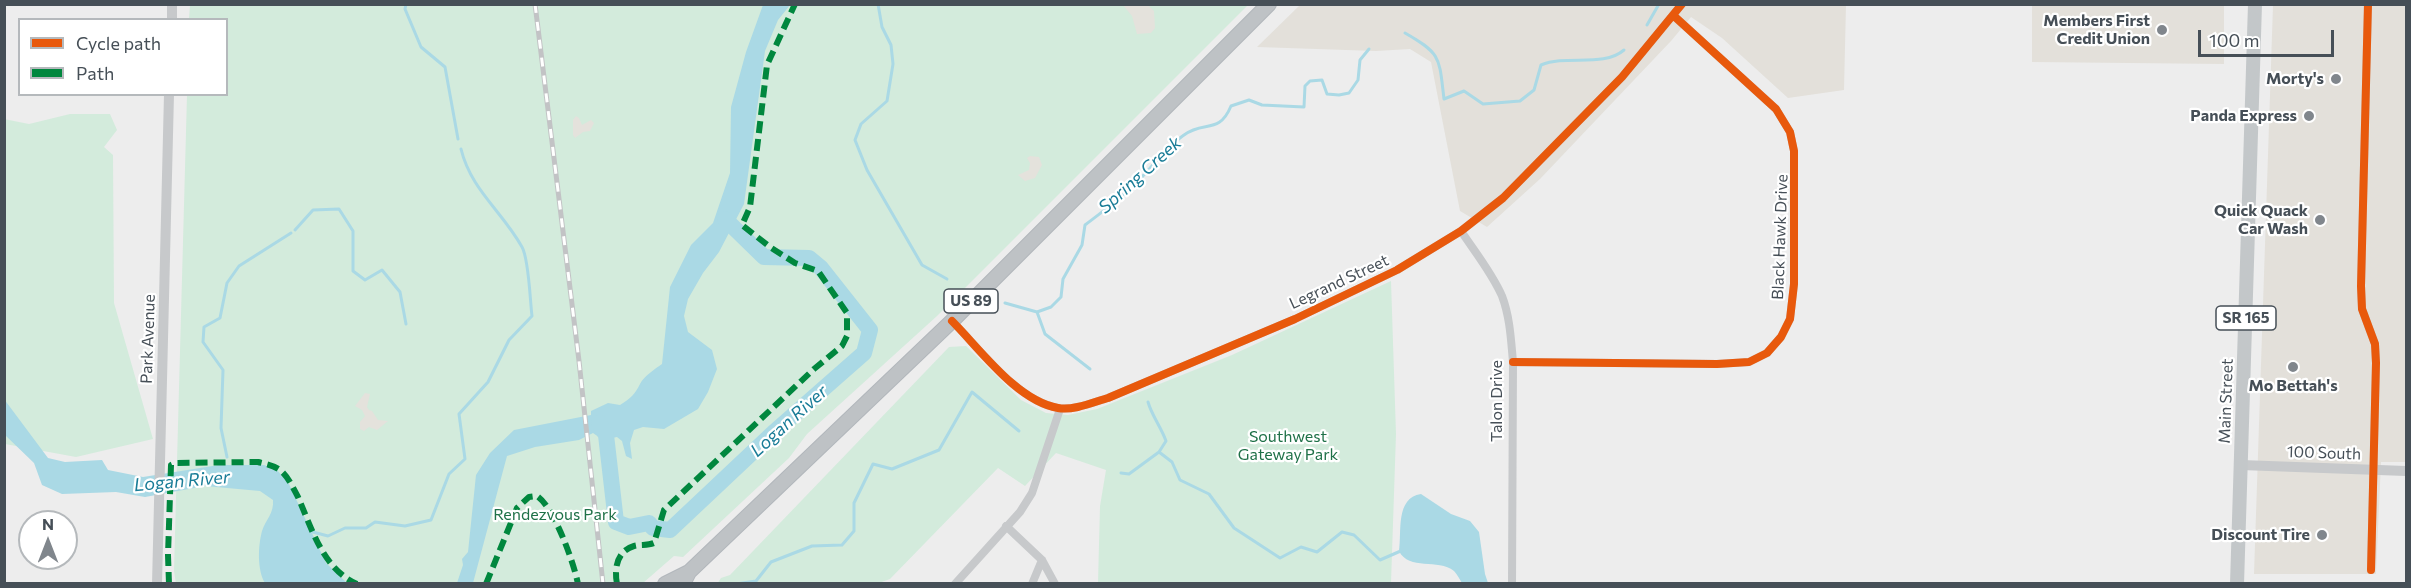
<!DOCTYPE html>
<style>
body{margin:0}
#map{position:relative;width:2411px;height:588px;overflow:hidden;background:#ededed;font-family:Commissioner,sans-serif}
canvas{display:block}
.frame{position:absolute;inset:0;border:6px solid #464f57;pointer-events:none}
.legend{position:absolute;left:18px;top:18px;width:210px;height:78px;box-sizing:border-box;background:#fff;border:2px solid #b5b9bc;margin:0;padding:8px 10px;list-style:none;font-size:18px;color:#464f57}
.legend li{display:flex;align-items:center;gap:12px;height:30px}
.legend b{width:30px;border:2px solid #b5b9bc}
.north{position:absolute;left:18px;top:510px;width:60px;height:60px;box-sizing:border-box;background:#fff;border:2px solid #b5b9bc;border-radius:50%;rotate:0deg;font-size:16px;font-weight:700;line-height:24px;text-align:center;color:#464f57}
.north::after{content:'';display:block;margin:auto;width:21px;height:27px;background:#80868c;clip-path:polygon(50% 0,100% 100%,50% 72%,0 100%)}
.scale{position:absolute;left:2198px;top:30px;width:136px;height:27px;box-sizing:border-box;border:3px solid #464f57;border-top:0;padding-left:8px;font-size:18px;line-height:21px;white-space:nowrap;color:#464f57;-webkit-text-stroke:4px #fff;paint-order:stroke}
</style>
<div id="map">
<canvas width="2411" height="588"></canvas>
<div class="frame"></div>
<ul class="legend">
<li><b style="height:8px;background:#e8590c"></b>Cycle path</li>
<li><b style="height:8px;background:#00873e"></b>Path</li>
</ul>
<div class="north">N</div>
<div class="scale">100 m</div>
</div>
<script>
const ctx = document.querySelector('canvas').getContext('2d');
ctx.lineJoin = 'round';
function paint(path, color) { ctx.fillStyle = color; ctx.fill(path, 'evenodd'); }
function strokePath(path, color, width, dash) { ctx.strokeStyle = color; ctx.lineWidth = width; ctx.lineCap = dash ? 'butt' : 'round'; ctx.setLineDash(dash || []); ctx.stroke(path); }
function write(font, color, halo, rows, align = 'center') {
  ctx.font = font + ' Commissioner,sans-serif'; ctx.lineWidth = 4.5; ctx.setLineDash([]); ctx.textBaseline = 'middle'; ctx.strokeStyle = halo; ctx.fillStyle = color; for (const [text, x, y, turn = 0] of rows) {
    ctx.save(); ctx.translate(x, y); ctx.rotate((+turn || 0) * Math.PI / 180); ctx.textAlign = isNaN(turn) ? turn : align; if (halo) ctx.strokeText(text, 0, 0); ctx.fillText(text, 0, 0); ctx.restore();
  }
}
paint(new Path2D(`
 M1300,5h546l-2,85 -56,8 -66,-60 -31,-21 -20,24 -131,138 -53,48 -27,-16 -29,-149 -21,-13 -34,2 -119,-4z
 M2032,5h192v59l-192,-2z
 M2273,5h133v457h-25l-5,112h-122z`), '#e3e0da');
paint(new Path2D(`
 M190,5h1058l-311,311 -130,118 -18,24 -106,99 -9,-1 -31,27 -467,1 -2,-13 13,-476 39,-1v-74l-37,-1z
 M70,114h40l7,16 -13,17 9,8 1,148 39,136 -77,18 -71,-13 -1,-325 25,5z
 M1391,281l5,153 -5,149h-293l2,-77 6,-36 -50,-17 -31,33 -27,-18 -108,111 -14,5h-159l4,-6 9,-3 219,-228 17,-1 55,54 25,13 22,2 29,-6 135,-54z`), '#d3ebdc');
paint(new Path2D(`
 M1123,5h25l6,6 1,17 -4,5 -14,1 -5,-18z
 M576,116l3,2 3,7 9,-5 3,3 -4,8 -7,1 -8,6 -2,-3v-15z
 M1030,156l9,1 3,8 -7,13 -10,3 -7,-6 11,-5 1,-7 -3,-5z
 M365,393l5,1 -3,13 2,3 3,1 6,9 10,1 -11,9 -8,-3 -5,4 -4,-2v-7l5,-6 -3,-6 -7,-4z`), '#e4e2dc');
paint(new Path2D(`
 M763,5h27l-12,15 -13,31 -21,153 -25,48 -16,21 -15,26 -4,17 4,16 24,18 5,19 -9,23 -10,17 -34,20 -21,-2 -9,3 -4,13 2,16 -6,-3 -4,-15 -5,-4 -14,3 -10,-7 -14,7 -44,7 -28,9 -34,127h-16l6,-18 -1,-6 6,-7 8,-77 14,-22 24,-23 77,-15v-4l17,-8 12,2c11,-7 15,-11 20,-21 4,-8 15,-15 22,-20l8,-77 21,-42 22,-22 17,-50 1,-66 15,-55z
 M4,399l44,59 17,4 37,-2 6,10 35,7 76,-12h45l13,5 12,14 37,79 21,20h-82c-8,-13 -7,-37 -3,-52 4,-12 12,-17 11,-31l-13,-9 -55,-5 -60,11 -29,-5 -54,2 -20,-9 -8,-22 -29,-28z
 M1421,494l30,20 19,7 9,11 6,42 3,9h-26c-2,-3 -5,-9 -8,-12 -16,-13 -45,0 -55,-20 3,-19 -4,-53 22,-57z`), '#aad9e5');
strokePath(new Path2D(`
 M406,4l-1,5 16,38 24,20 13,72
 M878,4l4,23 9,18 2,19 -6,37 -26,23 -6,16 12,30 55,95 25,14
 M1647,25l12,-21
 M1405,33c37,21 34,25 39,66l20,-8 19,13 37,-3 14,-11 7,-25c26,-11 62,3 83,-15
 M295,230l18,-20 26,-1 14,22v40l12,9 17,-10 18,22 6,32
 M1005,303l32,9 14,-5 10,-10 2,-18 19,-34 3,-20c17,-13 35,-26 50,-41 17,-16 30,-36 49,-49 20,-15 35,0 47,-29l18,-6 13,5 42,2 1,-21 5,-5 12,-1 5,14 12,1 10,-2 9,-13 2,-20 9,-11
 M1037,312l8,22 45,35
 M1148,402c4,14 13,25 18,39l-7,11 13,10 8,18 29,14 25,34 46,30 21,-11 16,5 25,-20 12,3 26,25 23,-10
 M227,457l-6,-29 2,-58 -20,-28 1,-15 16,-9 7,-35 12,-17 52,-33
 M1121,473l8,1 30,-22
 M309,531l19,5 17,-8h21l9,-6 30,4 26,-6 18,-46 16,-15 -6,-45 29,-32 21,-42 23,-24c-2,-15 -3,-57 -10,-69 -20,-36 -51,-57 -61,-98
 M736,584l20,-3 15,-19 41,-16 30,-1 12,-14v-28l19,-39 19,5 47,-19 33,-58 47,39`), '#aad9e5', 3);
strokePath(new Path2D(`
 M599,423l7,12 10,87 13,5 20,-4 4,5 17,2 103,-97 91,-80 6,-23 -49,-62 -12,-10 -45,-1 -39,-38`), '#aad9e5', 16);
const trunk = new Path2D(`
 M665,584l24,-12
 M683,584l6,-12 263,-251 317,-317`);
strokePath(trunk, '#b2b7bc', 16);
strokePath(new Path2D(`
 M2368,4l-7,282 1,23 13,35 1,19 -5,207
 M1461,231c14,21 31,42 41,65 8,21 9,44 11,66l-1,222
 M952,321c28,28 65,80 106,87 15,3 36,-6 50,-10l187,-79 102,-49 64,-39 42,-33 119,-121 60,-73
 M1513,362l204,2 32,-2 18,-9 14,-16 9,-18 4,-35v-133l-4,-19 -14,-23 -102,-93
 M1006,526l36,34 13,24
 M955,584l65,-72 12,-19 28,-84
 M1032,584l10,-24`), '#c7c9cb', 8);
strokePath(new Path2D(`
 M172,20v-16
 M2241,465l165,6
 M157,584l12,-490`), '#c7c9cb', 10);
strokePath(new Path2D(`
 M2237,584l18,-580`), '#c3c7c9', 14);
strokePath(trunk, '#bec2c5', 14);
const rail = new Path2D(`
 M535,4l44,357 24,223`);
strokePath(rail, '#c2c3c5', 5);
strokePath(rail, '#fff', 3, [9]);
strokePath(new Path2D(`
 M169,584l-1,-29 3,-90 5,-2 82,-1c8,2 15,3 22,8 8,6 13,18 18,27 14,32 25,72 59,87
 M486,584l31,-76 12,-11 8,-1c17,11 37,67 41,88
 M617,584c-3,-16 0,-33 17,-38 7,-2 13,0 20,-3l10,-33 150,-141 28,-23 5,-10v-23l-29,-42 -23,-8 -25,-16 -28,-22 8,-18 17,-142 28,-61`), '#00873e', 6, [12, 6]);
strokePath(new Path2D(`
 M2368,4l-7,282 1,23 13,35 1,19 -5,207
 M952,321c28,28 65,80 106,87 15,3 36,-6 50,-10l187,-79 102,-49 64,-39 42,-33 119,-121 60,-73
 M1513,362l204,2 32,-2 18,-9 14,-16 9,-18 4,-35v-133l-4,-19 -14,-23 -102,-93`), '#e8590c', 8);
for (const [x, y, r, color] of [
 [2162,30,6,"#80868c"],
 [2336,79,6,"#80868c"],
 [2309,116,6,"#80868c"],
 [2320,220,6,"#80868c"],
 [2293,367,6,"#80868c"],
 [2322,535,6,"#80868c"]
]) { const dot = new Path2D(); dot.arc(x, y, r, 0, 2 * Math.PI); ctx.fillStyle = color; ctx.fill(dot); strokePath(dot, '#fff', 2); }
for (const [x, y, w] of [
 [971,301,54],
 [2246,318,60]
]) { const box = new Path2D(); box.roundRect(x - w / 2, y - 12, w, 24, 4.5); ctx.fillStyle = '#fff'; ctx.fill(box); strokePath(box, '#464f57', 1.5); }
write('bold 15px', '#464f57', null, [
 ["US 89",971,301],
 ["SR 165",2246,318]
]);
write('bold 16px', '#464f57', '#fff', [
 ["Members First",2150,21],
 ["Credit Union",2150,39],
 ["Morty's",2324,79],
 ["Panda Express",2297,116],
 ["Quick Quack",2308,211],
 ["Car Wash",2308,229],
 ["Mo Bettah's",2293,386,"center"],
 ["Discount Tire",2310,535]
], 'right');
write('16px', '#464f57', '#fff', [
 ["Black Hawk Drive",1780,237,-88],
 ["Legrand Street",1339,282,-25],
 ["Park Avenue",148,339,-88],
 ["Talon Drive",1497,401,-90],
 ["Main Street",2226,401,-88],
 ["100 South",2324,453,2]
]);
write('16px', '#1f7148', '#fff', [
 ["Southwest",1288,437],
 ["Gateway Park",1288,455],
 ["Rendezvous Park",555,515]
]);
write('italic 18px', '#197c97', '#fff', [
 ["Spring Creek",1140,175,-42],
 ["Logan River",789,421,-42],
 ["Logan River",182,481,-5]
]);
</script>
